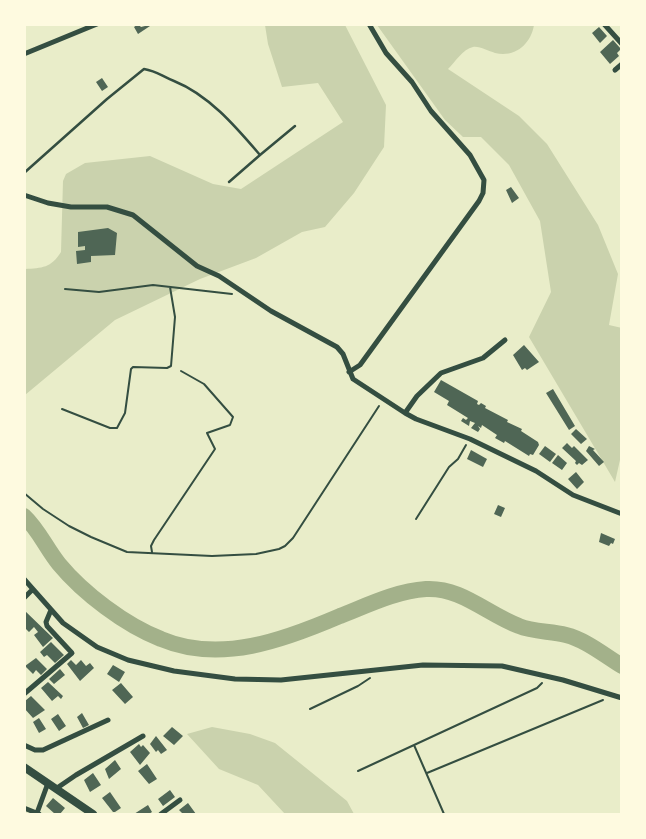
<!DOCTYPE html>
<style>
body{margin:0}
#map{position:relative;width:646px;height:839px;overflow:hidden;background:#e9edc9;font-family:"Varela Round",sans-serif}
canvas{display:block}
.frame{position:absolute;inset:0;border:26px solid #fefae0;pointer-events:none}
</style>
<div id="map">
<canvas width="646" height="839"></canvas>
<div class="frame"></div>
</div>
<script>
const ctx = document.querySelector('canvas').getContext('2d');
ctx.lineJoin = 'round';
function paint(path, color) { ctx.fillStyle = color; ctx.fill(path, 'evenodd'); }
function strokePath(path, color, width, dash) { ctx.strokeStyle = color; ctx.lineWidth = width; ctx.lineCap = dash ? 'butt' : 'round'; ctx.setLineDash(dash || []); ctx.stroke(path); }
paint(new Path2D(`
 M265,25h80l41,80 -2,42 -30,46 -29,34 -23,5 -46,26 -56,21 -85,41 -90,75v-126c17,-1 26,-1 36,-17l2,-71 3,-7 19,-11 65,-7 63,28 28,5 102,-67 -25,-39 -36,4 -14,-43z
 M377,25h157c-3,19 -19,33 -39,28 -7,-2 -15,-7 -22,-6 -10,2 -18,15 -25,22l71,47 28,28 51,81 20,49 -9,51 13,3v123l-7,31 -86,-145 22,-45 -11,-71 -31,-56 -28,-28h-18l-18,-17z
 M212,727l38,7 25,9 72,58 7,13h-69l-27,-29 -39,-16 -32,-35z`), '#cad2ad');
strokePath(new Path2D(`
 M24,516c15,14 22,32 35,48 24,29 66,61 102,75 59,25 123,1 179,-23 28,-11 56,-25 86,-27 35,-2 61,25 93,37 14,6 32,5 47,9 20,5 38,20 56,31`), '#a3b18a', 16);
paint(new Path2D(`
 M138,24l3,3 12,-3 -15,10 -4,-7z
 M599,27l8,9 -7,7 -8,-10z
 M613,40l8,9 -4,4 2,3 -9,8 -10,-12z
 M102,78l6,9 -6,4 -6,-9z
 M511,187l8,11 -7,5 -6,-13z
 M108,228l9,5 -2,22 -24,1v6l-14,2 -1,-13 9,-1v-4l-7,1v-15z
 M524,345l15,17 -12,8 -2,-2 -3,2 -9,-15z
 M441,380l37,21 -1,3 2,1 2,-2 5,3 -1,2 23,12 -1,2 15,7 -1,2 17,11 1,3 -6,10 -3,-1 -1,2 -24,-15 -1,2 -9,-5 2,-3 -15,-10 -1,3 -3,-2 2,3 -2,3 -7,-4 4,-5 -5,-2 -1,5 -8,-5 2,-3 3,2 2,-2 -21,-13 2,-4 -15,-9z
 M553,389l22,37 -6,4 -23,-37z
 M576,429l11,10 -6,5 -10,-10z
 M567,443l5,5 2,-2 14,14 -6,5 -3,-2 -2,2 -2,-2 1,-2 -14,-13z
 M545,446l11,8 -6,8 -11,-8z
 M589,446l6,3 -2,1 11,12 -5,4 -13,-15z
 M471,450l16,9 -4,8 -16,-8z
 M558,455l9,8 -5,7 -10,-7z
 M576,472l8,10 -7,7 -9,-10z
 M498,505l7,3 -4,9 -7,-3z
 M601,533l14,6 -2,5 -2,-1 -2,3 -10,-4z
 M24,610l29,28 -10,9 -9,-12 4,-3 -4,-5 -5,5 -5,-5z
 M51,642l13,13 -9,8 -8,-8 -3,2 -4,-5z
 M36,658l11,11 -6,6 -5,-5 -3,4 -8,-8z
 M71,660l5,5 5,-5 5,6 4,-3 4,5 -14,13 -13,-17z
 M113,665l12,7 -6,10 -12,-8z
 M60,669l5,6 -11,9 -5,-5z
 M48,682l15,14 -2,3 -3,-3 -6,5 -11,-13z
 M121,683l12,14 -8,7 -13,-14z
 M31,696l14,14 -12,8 -9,-10 1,-7z
 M82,713l7,12 -6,3 -6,-11z
 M58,714l8,12 -7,5 -8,-12z
 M39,718l7,11 -7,4 -6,-11z
 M172,727l11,9 -9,9 -11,-9z
 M156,736l11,14 -6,4 -3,-4 -2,2 -6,-8z
 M139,744l2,3 2,-2 7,8 -10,12 -10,-13z
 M115,760l6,9 -12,10 -4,-10z
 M147,764l10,15 -8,5 -11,-13z
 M93,773l8,12 -11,7 -6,-12z
 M170,790l5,7 -12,9 -5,-7z
 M110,792l11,16 -6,4h-2l-11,-14z
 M53,798l12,10 -5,6h-5l-9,-8z
 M188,803l8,11h-13l-4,-4z
 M148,805l4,7 -3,2h-15z`), '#4f6655');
strokePath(new Path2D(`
 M65,289l34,3 54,-7 79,9
 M62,409l48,19h7l8,-15 6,-44 2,-2 34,1 4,-2 4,-49 -5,-30
 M24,493l19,16 26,17 22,11 36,15 85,4 44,-2 23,-5 6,-3 8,-8 86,-132
 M416,519l33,-52 9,-8 8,-14
 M152,552l-1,-6 3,-6 61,-91 -8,-16 23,-8 3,-8 -29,-33 -23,-13
 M310,709l48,-23 12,-8
 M414,745l30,69
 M358,771l179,-83 5,-5
 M427,773l176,-73`), '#344e41', 2);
strokePath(new Path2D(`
 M24,173l83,-74 37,-30c13,2 19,8 30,12 35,14 62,46 86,74l35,-29
 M229,182l31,-27`), '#344e41', 2.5);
strokePath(new Path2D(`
 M604,24l18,20
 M24,54l73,-30
 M615,70l7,-6
 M24,195l24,8 23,4h36l26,8 64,51 22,10 52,35 66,36 6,7 10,25 52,34 11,6 54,20 66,32 37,24 49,19
 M349,372l11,-7 119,-164 4,-8 1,-13 -14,-25 -39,-44 -19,-29 -26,-29 -17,-29
 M405,413l12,-17 24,-23 42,-15 22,-18
 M24,579l39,44 34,24 31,13 46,11 61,8 46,1 142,-15 79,1 61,14 59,18
 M24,598l9,-9
 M24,694l48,-41 -25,-27 -1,-4 5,-12
 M24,745l11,5h8l65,-30
 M57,788l19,-13 67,-39
 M24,808l15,6
 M37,813l11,-30
 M161,814l19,-14`), '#344e41', 5);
strokePath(new Path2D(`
 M24,767l69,47`), '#344e41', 8);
</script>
